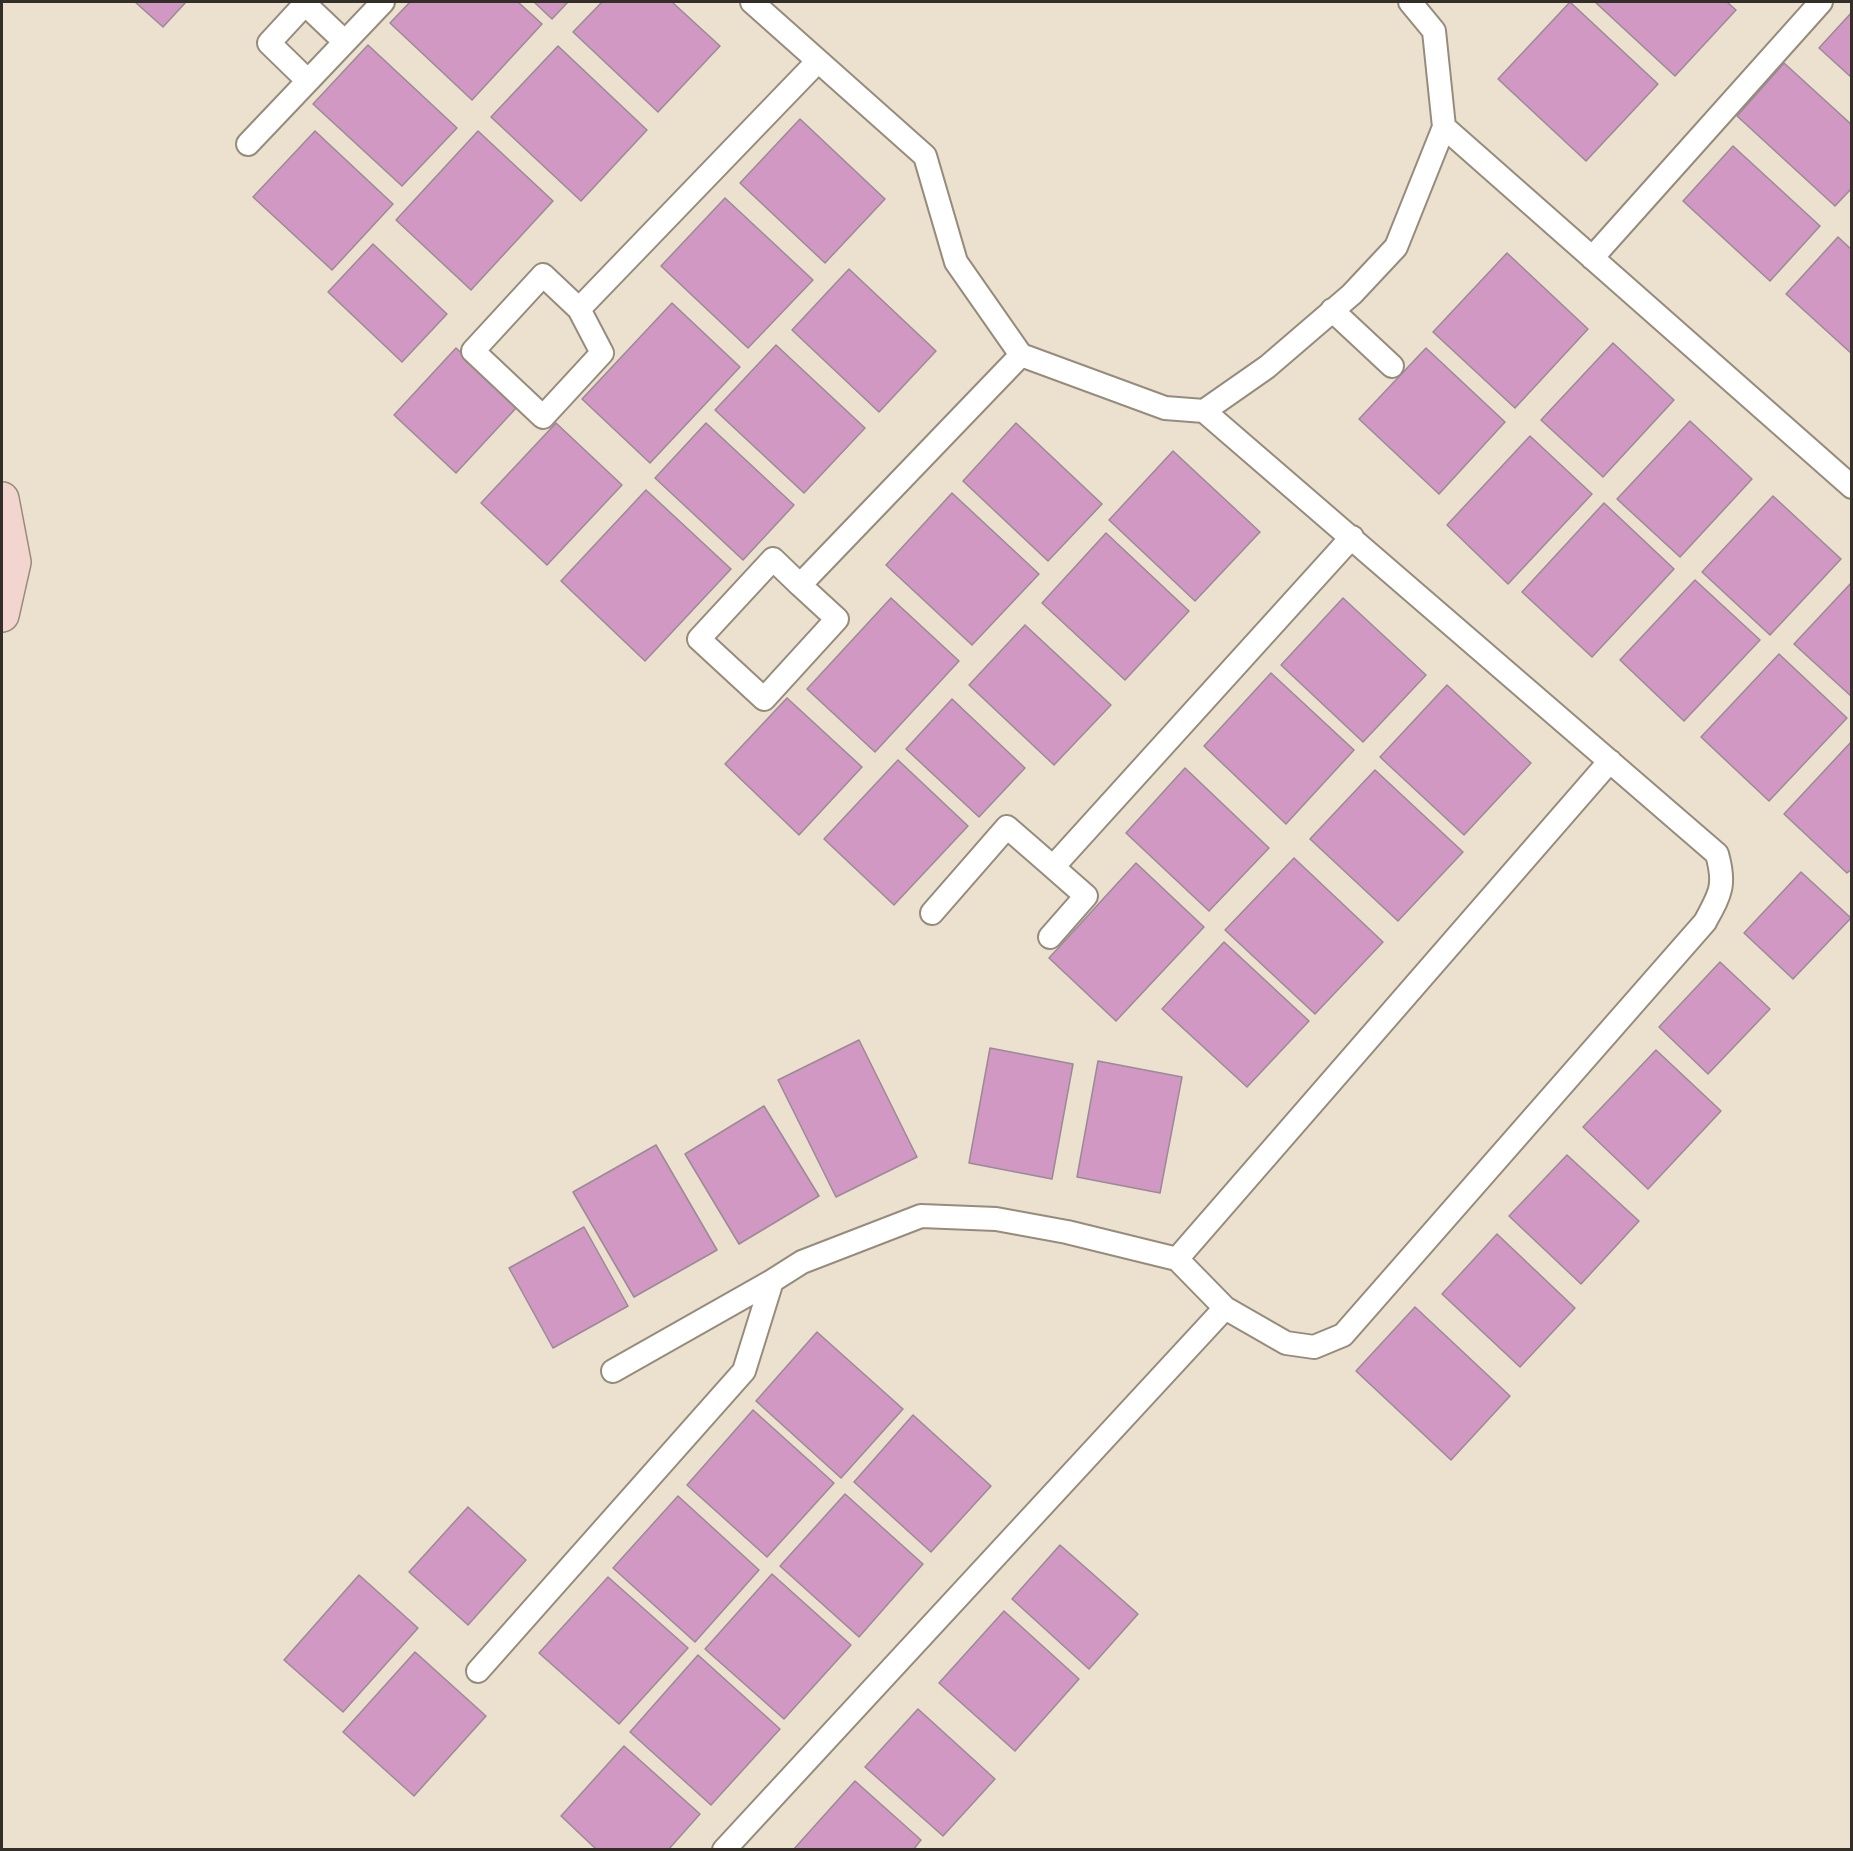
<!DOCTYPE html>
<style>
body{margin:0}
#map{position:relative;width:1853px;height:1851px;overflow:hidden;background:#ece0cf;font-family:Lato,sans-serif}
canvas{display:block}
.frame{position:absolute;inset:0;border:3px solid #332e28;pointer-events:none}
</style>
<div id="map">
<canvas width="1853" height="1851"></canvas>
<div class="frame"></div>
</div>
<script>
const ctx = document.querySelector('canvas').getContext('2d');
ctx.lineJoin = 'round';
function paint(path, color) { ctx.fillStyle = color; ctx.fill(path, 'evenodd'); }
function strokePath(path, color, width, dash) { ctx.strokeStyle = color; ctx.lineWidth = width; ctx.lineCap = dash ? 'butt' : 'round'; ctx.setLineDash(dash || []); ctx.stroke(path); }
const building = new Path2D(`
 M135,2h51l-23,25z
 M410,2h108l24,22 -70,76 -82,-77z
 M534,2h34l-16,17z
 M602,2h70l48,44 -62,66 -85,-80z
 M1570,2l88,82 -72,77 -88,-82z
 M1595,2h132l9,8 -61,66z
 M1852,12v66l-33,-30z
 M368,45l89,83 -55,58 -89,-82z
 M558,46l89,84 -66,71 -90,-84z
 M1784,63l68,62v63l-17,18 -98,-90z
 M800,119l85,80 -60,64 -85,-80z
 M315,131l78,73 -61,66 -79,-73z
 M478,131l75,70 -82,89 -75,-70z
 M1733,146l87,80 -50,55 -87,-80z
 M725,198l88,82 -65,68 -87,-82z
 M1838,237l14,13v104l-66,-60z
 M373,244l74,70 -45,48 -74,-70z
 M1507,253l81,76 -73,79 -82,-76z
 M849,269l87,82 -57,61 -87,-82z
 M672,303l68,64 -90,96 -68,-64z
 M1613,343l61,57 -71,77 -62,-57z
 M776,345l89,83 -61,65 -89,-83z
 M456,348l62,58 -62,67 -62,-58z
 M1426,348l79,74 -66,72 -80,-75z
 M1690,421l62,58 -72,78 -63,-58z
 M556,423l66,62 -75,80 -66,-62z
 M706,423l88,82 -51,55 -88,-82z
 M1016,423l86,81 -54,57 -85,-80z
 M1530,436l62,58 -84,90 -61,-59z
 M1173,451l87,81 -65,69 -86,-81z
 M646,490l85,79 -86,92 -84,-80z
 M952,493l87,81 -67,71 -86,-80z
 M1773,496l68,63 -71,76 -68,-63z
 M1604,503l70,66 -82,88 -70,-65z
 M1106,533l83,78 -64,69 -83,-77z
 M1695,580l65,60 -76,81 -64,-61z
 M1852,582v115l-58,-53z
 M891,598l68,63 -84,91 -68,-63z
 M1343,598l83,77 -63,67 -82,-77z
 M1025,625l86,80 -57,60 -85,-80z
 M1779,654l68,64 -78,83 -68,-64z
 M1271,673l83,77 -68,74 -82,-78z
 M1447,685l84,78 -67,72 -84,-78z
 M787,698l75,69 -63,68 -74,-71z
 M952,699l73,69 -46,49 -73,-68z
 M1852,741v128l-5,4 -63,-59z
 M898,760l70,66 -74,79 -70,-66z
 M1185,768l84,80 -60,63 -83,-78z
 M1375,770l88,82 -65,69 -88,-82z
 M1294,858l89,84 -68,72 -90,-84z
 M1136,863l68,64 -88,94 -67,-63z
 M1801,872l50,46 -58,61 -49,-46z
 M1224,942l85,79 -62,66 -85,-78z
 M1720,962l50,47 -62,65 -49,-47z
 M859,1040l58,117 -81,40 -58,-117z
 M990,1048l83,16 -21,115 -83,-16z
 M1656,1050l65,61 -73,78 -65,-62z
 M1098,1061l84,16 -22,116 -83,-16z
 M764,1106l55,90 -80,48 -54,-90z
 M656,1145l61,105 -83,47 -61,-105z
 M1567,1155l72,66 -58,63 -72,-68z
 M584,1227l44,79 -75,42 -44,-80z
 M1497,1234l78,74 -55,59 -78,-73z
 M1415,1307l95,89 -59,64 -95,-89z
 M817,1332l86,77 -62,69 -85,-77z
 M753,1410l81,73 -67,74 -80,-72z
 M913,1415l78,71 -60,66 -77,-70z
 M845,1494l78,70 -64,73 -79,-71z
 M678,1496l81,74 -64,72 -82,-74z
 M468,1507l58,53 -58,65 -59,-53z
 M1060,1545l78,69 -49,55 -77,-70z
 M772,1574l79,71 -67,74 -79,-70z
 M359,1575l59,53 -75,84 -59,-52z
 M608,1577l80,71 -69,76 -80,-71z
 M1004,1611l75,68 -64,72 -76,-68z
 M415,1652l71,64 -72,80 -71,-64z
 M698,1655l82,74 -69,76 -81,-73z
 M918,1709l77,70 -52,57 -78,-69z
 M624,1746l76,68 -32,36h-71l-36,-34z
 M855,1781l66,59 -8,10h-120z`);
paint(building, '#d098c2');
strokePath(building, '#9b8a96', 1.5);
const lane = new Path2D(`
 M752,2l173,154 31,106 65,93 144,53 39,3 513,443c9,32 3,40 -12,68l-362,413 -29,12 -28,-4 -61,-35 -48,-49 433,-498
 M1410,2l24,29 10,96 408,360
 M307,80l-38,-37 36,-39 39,37
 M248,144l135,-142
 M1592,258l229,-256
 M579,309l23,44 -59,64 -70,-66 70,-76 36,34 239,-248
 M1332,310l60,56
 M1204,411l63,-44 85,-73 44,-47 48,-120
 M800,585l-27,-26 -74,80 65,60 73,-80 -37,-34 221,-230
 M932,913l75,-86 46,40
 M1050,937l36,-41 -33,-29 299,-330
 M613,1371l159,-90 30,-19 119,-46 75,3 71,13 110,27
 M478,1671l266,-300 28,-90
 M724,1850l501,-542`);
const secondary = new Path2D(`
 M2,499l12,63 -12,53`);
strokePath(lane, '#968c7c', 26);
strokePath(secondary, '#968c7c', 36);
strokePath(lane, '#fff', 22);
strokePath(secondary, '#f2d5ce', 33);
</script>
